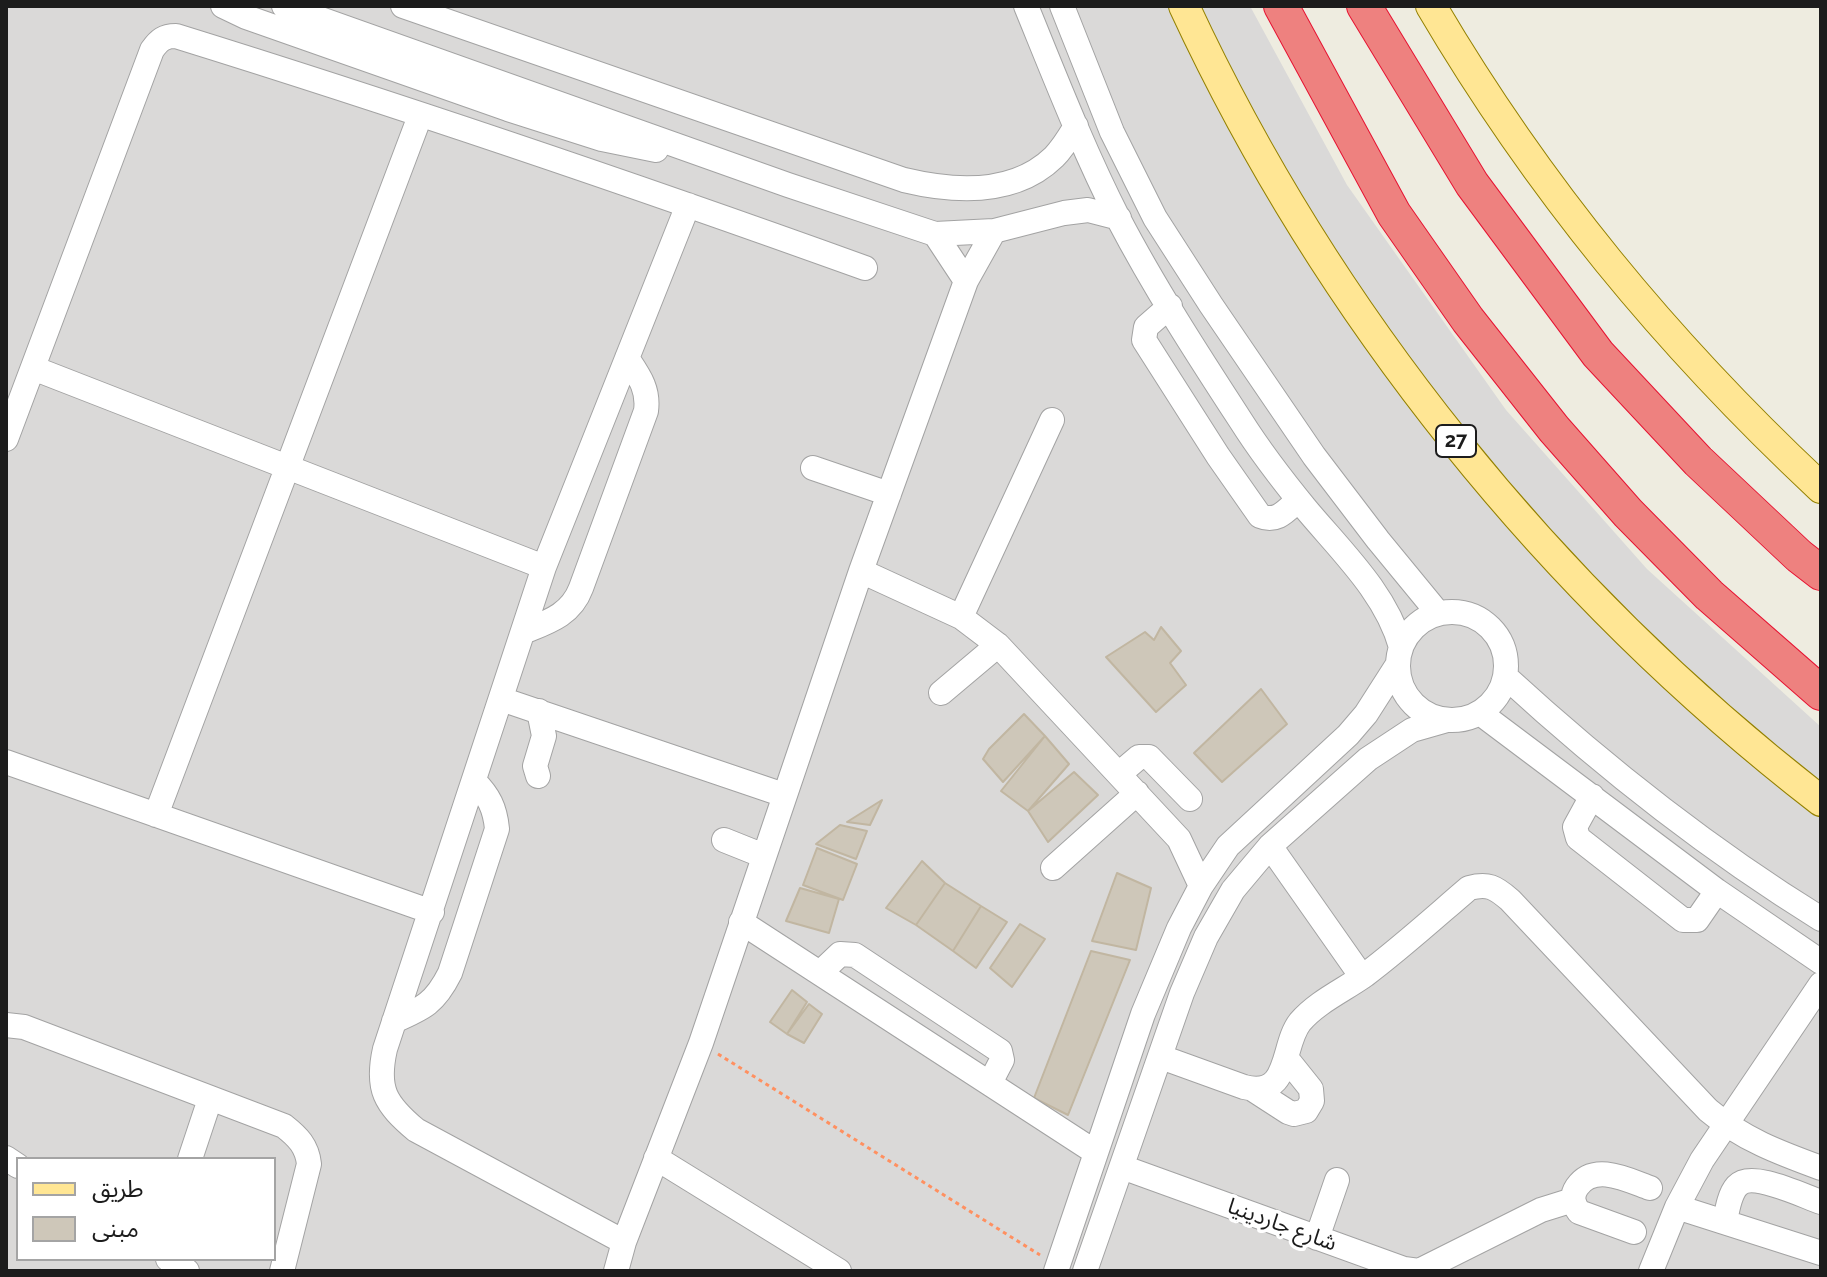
<!DOCTYPE html>
<meta charset="utf-8">
<style>
body{margin:0}
#map{position:relative;width:1827px;height:1277px;overflow:hidden;background:#eeece0;font-family:Raleway,"Noto Sans Arabic",sans-serif}
canvas{display:block}
.frame{position:absolute;inset:0;border:8px solid #1c1c1c;pointer-events:none}
.legend{position:absolute;left:16px;top:1157px;width:260px;height:104px;box-sizing:border-box;background:#fff;border:2px solid #a4a4a4;margin:0;padding:10px 14px;list-style:none;font-size:24px;color:#1c1c1c}
.legend li{display:flex;align-items:center;gap:16px;height:40px}
.legend b{width:40px;border:2px solid #a4a4a4}
</style>
<div id="map">
<canvas width="1827" height="1277"></canvas>
<div class="frame"></div>
<ul class="legend">
<li><b style="height:10px;background:#ffe694"></b>طريق</li>
<li><b style="height:22px;background:#cec7b9"></b>مبنى</li>
</ul>
</div>
<script>
const ctx = document.querySelector('canvas').getContext('2d');
ctx.lineJoin = 'round';
function paint(path, color) { ctx.fillStyle = color; ctx.fill(path, 'evenodd'); }
function strokePath(path, color, width, dash) { ctx.strokeStyle = color; ctx.lineWidth = width; ctx.lineCap = dash ? 'butt' : 'round'; ctx.setLineDash(dash || []); ctx.stroke(path); }
function write(font, color, halo, rows, align = 'center') {
  ctx.font = font + ' Raleway,"Noto Sans Arabic",sans-serif'; ctx.lineWidth = 7; ctx.setLineDash([]); ctx.textBaseline = 'middle'; ctx.strokeStyle = halo; ctx.fillStyle = color; for (const [text, x, y, turn = 0] of rows) {
    ctx.save(); ctx.translate(x, y); ctx.rotate((+turn || 0) * Math.PI / 180); ctx.textAlign = isNaN(turn) ? turn : align; if (halo) ctx.strokeText(text, 0, 0); ctx.fillText(text, 0, 0); ctx.restore();
  }
}
paint(new Path2D(`
 M6,6h1244l97,179 159,225 141,159 174,158v544h-1815zM18,1159h256v100h-256z`), '#dad9d8');
const building = new Path2D(`
 M1161,627l20,24 -11,12 16,22 -30,27 -50,-55 39,-25 9,8z
 M1261,689l26,35 -65,58 -28,-29z
 M1024,714l21,22 -42,46 -20,-23 6,-10z
 M1045,736l24,28 -41,47 -27,-20z
 M1074,772l24,23 -50,47 -20,-31z
 M882,800l-12,25 -23,-3z
 M840,825l27,6 -11,28 -40,-15z
 M817,848l40,16 -14,36 -40,-15z
 M922,861l23,22 -29,42 -30,-17z
 M1117,873l34,15 -15,62 -44,-9z
 M945,883l36,23 -28,45 -37,-26z
 M800,888l39,11 -10,34 -43,-12z
 M981,906l26,16 -31,46 -23,-17z
 M1020,924l25,15 -33,48 -22,-19z
 M1091,951l39,9 -62,155 -34,-17z
 M792,990l15,12 -20,32 -17,-12z
 M809,1004l13,10 -18,29 -17,-9z`);
paint(building, '#cec7b9');
strokePath(building, '#c1b6a1', 2);
const minor = new Path2D(`
 M223,6l23,11 262,92 94,30 54,11
 M284,6l504,179 147,49 59,-3 70,-18 24,-3 31,8
 M403,6l501,174c50,12 110,16 150,-23 9,-9 16,-21 22,-31
 M1026,6c29,71 57,143 92,212 36,69 80,137 123,203 19,30 42,60 65,88 35,42 80,84 95,138
 M1062,6l50,126 43,86 56,87 103,151 64,84 60,73
 M935,234l31,47
 M1170,306l-24,21 -2,13 74,116 42,60c17,7 26,-5 38,-16
 M33,368l511,199
 M6,439l146,-389c7,-10 12,-14 24,-14 232,72 461,150 689,232
 M813,468l76,26
 M861,571l100,46 37,28 181,194 22,47
 M1398 666a54 54 0 1 1 108 0a54 54 0 1 1-108 0Z
 M961,617l91,-197
 M523,632c25,-10 48,-17 58,-44l65,-177c3,-22 -7,-35 -19,-53
 M1506,677c98,90 202,172 315,242
 M941,693l57,-48
 M501,699l283,96
 M1480,713l237,178 104,71
 M6,762l426,150
 M1119,774l20,-17h10l41,42
 M538,776l-3,-10 9,-30 -5,-25
 M1592,796l-17,31 3,11 105,82h14l20,-29
 M156,815l264,-699
 M724,840l40,16
 M1270,846l92,131
 M1053,868l84,-75
 M741,922l354,230
 M820,973l20,-19 15,1 145,96 2,9 -12,23
 M394,1021c30,-13 41,-18 56,-48l47,-144c-2,-21 -8,-33 -23,-48
 M6,1025l18,2 260,99c14,11 23,20 25,38l-27,107
 M1161,1057l83,30c47,12 37,-41 56,-65 17,-20 44,-32 65,-47 36,-27 70,-58 104,-87 19,-5 26,-1 41,12l198,210c34,29 72,43 113,58
 M1254,1090l34,22 6,2 12,-3 6,-10 -1,-12 -24,-30
 M6,1158l12,8
 M656,1158l183,113
 M190,1159l20,-60
 M1122,1167l282,102 15,2 122,-61 32,-10
 M1677,1207l144,46
 M1725,1222c2,-11 4,-27 12,-36 14,-16 66,10 84,16
 M1634,1232l-55,-20c-6,-8 -8,-16 -2,-25 17,-25 51,-7 73,1
 M1317,1238l20,-58
 M624,1242l-208,-112c-31,-26 -40,-41 -31,-81l159,-482 144,-362
 M168,1259l19,12
 M616,1271l8,-29 77,-199 160,-472 105,-290 28,-50
 M1056,1271l87,-257 36,-86 22,-42 27,-40 120,-111 18,-21 32,-50
 M1085,1271l97,-278 24,-56 27,-47 37,-44 98,-87 44,-29 35,-10
 M1651,1271l26,-64 25,-47 119,-176`);
const major = new Path2D(`
 M1184,6c144,310 367,586 637,795
 M1431,6c107,182 236,338 390,482`);
const highway = new Path2D(`
 M1281,6l113,208 74,106 86,109 74,84 81,82 112,98
 M1364,6l108,178 126,170 100,107 101,95 22,17`);
strokePath(minor, '#a3a3a3', 26);
strokePath(major, '#938000', 32);
strokePath(highway, '#e61332', 36);
strokePath(new Path2D(`
 M718,1054l322,201`), '#ff9060', 3, [4, 4]);
strokePath(minor, '#fff', 24);
strokePath(major, '#ffe694', 30);
strokePath(highway, '#ee817f', 34);
for (const [x, y, w] of [
 [1456,441,40]
]) { const box = new Path2D(); box.roundRect(x - w / 2, y - 16, w, 32, 6); ctx.fillStyle = '#fff'; ctx.fill(box); strokePath(box, '#1c1c1c', 2); }
write('bold 20px', '#1c1c1c', null, [
 ["27",1456,441]
]);
write('22px', '#1c1c1c', '#fff', [
 ["شارع جاردينيا",1282,1225,20]
]);
</script>
